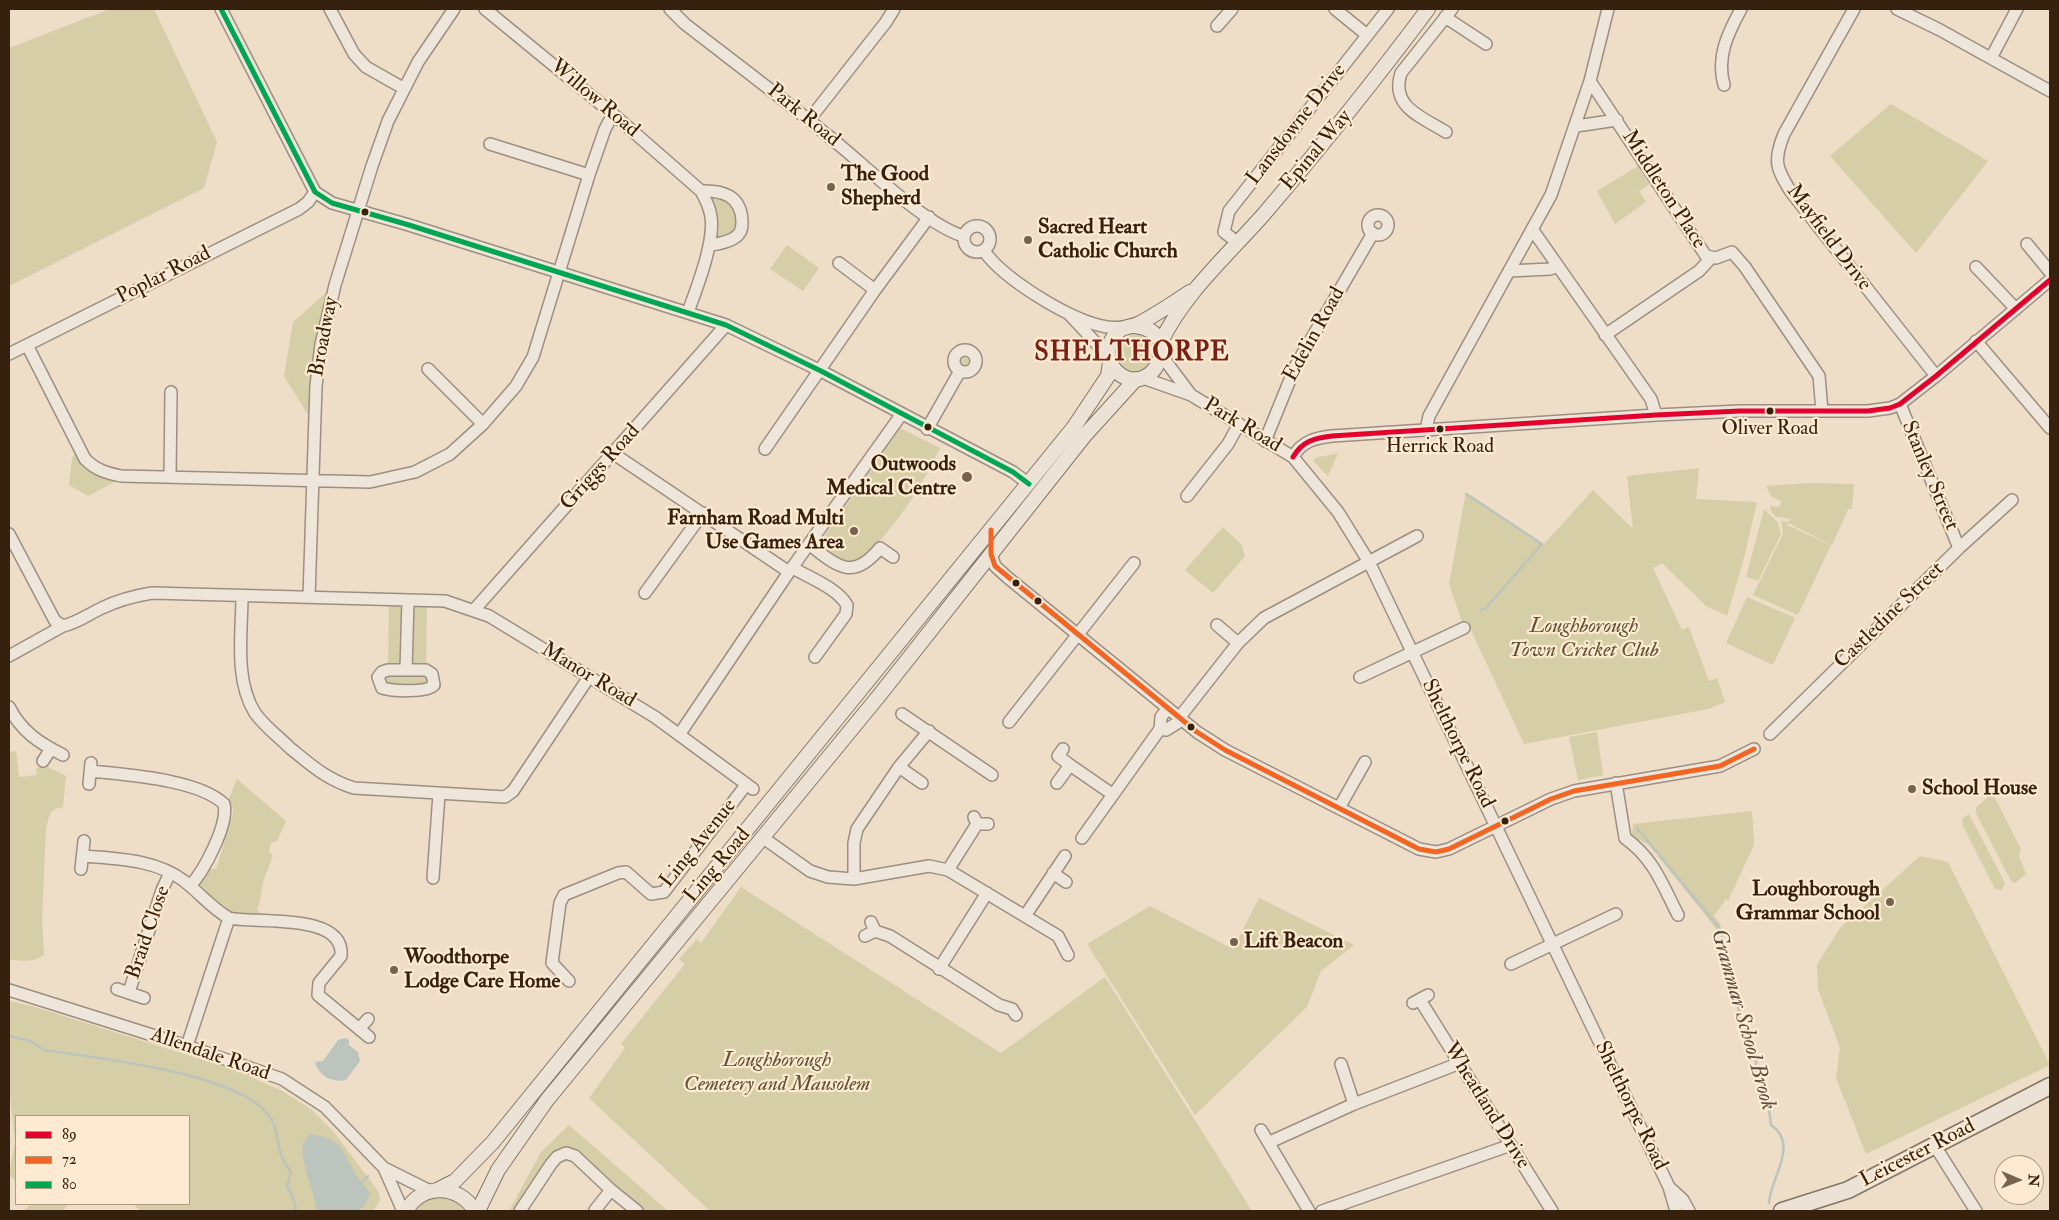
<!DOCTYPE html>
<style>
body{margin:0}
#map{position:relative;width:2059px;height:1220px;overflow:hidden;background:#eeddc7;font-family:"IM FELL Double Pica",serif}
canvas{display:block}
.frame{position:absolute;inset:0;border:10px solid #35210d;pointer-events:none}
.legend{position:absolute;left:15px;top:1115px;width:175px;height:90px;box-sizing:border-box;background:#feead0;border:1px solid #ae9a82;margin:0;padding:6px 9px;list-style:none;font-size:15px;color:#35210d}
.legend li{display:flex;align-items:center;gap:10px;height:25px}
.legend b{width:25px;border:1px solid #ae9a82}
.north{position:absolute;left:1994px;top:1155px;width:50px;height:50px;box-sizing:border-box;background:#feead0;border:1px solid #ae9a82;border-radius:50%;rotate:91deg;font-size:14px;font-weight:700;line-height:20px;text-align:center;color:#35210d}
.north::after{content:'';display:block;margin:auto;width:18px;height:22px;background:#76634e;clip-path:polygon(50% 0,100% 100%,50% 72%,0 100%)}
</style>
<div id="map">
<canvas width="2059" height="1220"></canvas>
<div class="frame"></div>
<ul class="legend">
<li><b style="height:6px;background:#e4002b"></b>89</li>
<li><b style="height:6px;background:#f26522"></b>72</li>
<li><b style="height:6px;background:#00a651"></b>80</li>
</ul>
<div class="north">N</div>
</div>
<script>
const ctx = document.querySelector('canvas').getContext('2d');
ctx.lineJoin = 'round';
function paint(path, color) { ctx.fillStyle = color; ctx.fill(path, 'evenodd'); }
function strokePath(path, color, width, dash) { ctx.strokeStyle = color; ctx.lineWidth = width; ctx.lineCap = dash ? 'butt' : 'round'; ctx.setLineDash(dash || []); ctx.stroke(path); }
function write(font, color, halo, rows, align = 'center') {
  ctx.font = font + ' "IM FELL Double Pica",serif'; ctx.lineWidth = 4.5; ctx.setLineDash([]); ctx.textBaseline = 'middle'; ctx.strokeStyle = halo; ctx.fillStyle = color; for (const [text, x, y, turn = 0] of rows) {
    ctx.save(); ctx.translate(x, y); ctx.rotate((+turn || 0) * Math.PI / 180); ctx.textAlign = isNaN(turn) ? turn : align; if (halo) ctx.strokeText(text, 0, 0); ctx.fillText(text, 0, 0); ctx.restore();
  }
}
paint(new Path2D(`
 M110,9h44l63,133 -13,46 -195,98v-238z
 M1891,104l97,57 -72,92 -86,-97z
 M1638,166l11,18 -10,7 7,11 -31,22 -18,-33z
 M710,191l22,5 9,34 -32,15 10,-21 -5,-19 -6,-1z
 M787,245l32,23 -16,23 -33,-22z
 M335,285l-22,138 -29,-47 9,-54z
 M1116 353a19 19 0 1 1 38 0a19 19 0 1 1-38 0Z
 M954 361a11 11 0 1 1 22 0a11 11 0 1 1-22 0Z
 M900,428l40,20c-21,43 -47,84 -84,116 -15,-2 -25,-7 -35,-18v-5z
 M79,447l6,12 40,17 -37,20 -19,-11 3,-27z
 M1338,453l-10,23 -15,-15 2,-3z
 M1699,468l-3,31 61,3 -13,56 -17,58 -21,-10 -44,-43 -9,5 29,62 7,-3 20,54 8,-3 8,24 -17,7 -184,35 -54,-116h-6l-15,-44 17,-92 78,52 49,-54 40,39 -6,-53z
 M1810,483l44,1 -2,25 -3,-1 -17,37 -44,-22 -1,2 44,20 -33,70 -45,-20 30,-61 -2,-13 8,1 2,-3c-9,-3 -20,1 -21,-13l10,1 1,-6 -9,-4 -6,-11z
 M1764,509l14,14 3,11 -23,47 -12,-4z
 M1223,527l18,17 4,12 -32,37 -28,-23z
 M1747,597l48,21 -22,47 -47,-22z
 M389,600l38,1 -1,69 8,15 -46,5 -6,-18 6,-2z
 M1597,732l6,43 -25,5 -9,-43z
 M16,751l3,26 18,-2 -1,-7 8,-3 22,11 -3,31 -8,2 -5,4 -4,15 -4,92 2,35c-11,8 -23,6 -35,4v-207z
 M237,779l49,42 -9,20 -6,2 -2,8 4,5 -10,26 -4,24h-2l2,8h-14l-7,6 -48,-34 14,-17h10l3,-2 16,-54v-5l-5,-7z
 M1989,796h5l27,53 -2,7 7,18 -11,9 -4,-2 -35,-68v-5z
 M1752,811l2,34 -26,56 -2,-2 -12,17 7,9 -3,6 -69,-86 -17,-9 1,-12z
 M1969,814l36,69 -3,7 -7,-1 -32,-63 -1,-7z
 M1920,856l28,6 102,203 -184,89 -30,-76 4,-30 -22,-59 -1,-24 23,-37z
 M741,887l260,166 104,-76 147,234h-542l-121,-113 36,-50 -4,-4 64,-80 -6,-5 18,-20 4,4z
 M1259,898l95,47 -33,26 -14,36 -112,108 -108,-171 63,-38 83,43z
 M9,1001l23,5 206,65 42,19 31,19 22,22 45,60c4,10 1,13 -6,20h-231l-8,-7h56v-88h-173v65l-7,-6 6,-33 -6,-55z
 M569,1125l99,86h-24l-56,-51 -22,-7 -46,58h-11l32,-59z
 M437,1190l38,21h-69z
 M30,1204h39l-7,7h-38z`), '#d6cea7');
paint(new Path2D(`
 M346,1038l3,2v5l9,7 2,9 -14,19c-15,3 -28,-5 -31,-18l8,-1 15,-21z
 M310,1134c39,5 32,24 51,48 4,5 7,7 9,13l-5,10 -7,6h-41c-2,-14 -18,-57 -14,-67 1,-3 5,-7 7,-10z`), '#bbc4bd');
strokePath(new Path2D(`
 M1466,494l76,50 -57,65h-3l-1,2
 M1637,828l84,102 4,30 7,10v14l4,10 7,40 5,5 8,23v10l11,23 4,30c29,20 -1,53 -2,78
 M9,1036l21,5 14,9c54,8 188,22 223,63 11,13 9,24 13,39 2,7 7,14 11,20l-4,15 6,10 3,14
 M361,1182l7,-6`), '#bbc4bd', 2.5);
const minor = new Path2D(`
 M221,9l94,183 17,11 77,22 317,100 95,46 192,101 16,12
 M330,9l24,45 12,13 37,21
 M485,9l128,105 88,77c5,9 9,17 10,26 4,24 -14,71 -23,95
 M670,9l15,15c49,38 99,75 147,115 35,28 91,84 131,97
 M1335,9l32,26
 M1854,9l-70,125c-11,27 -8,34 7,58l145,184
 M1897,9l43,21 110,61
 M1445,17l41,27
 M1217,26l15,-17
 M1991,58l26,-49
 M1590,81l116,175 10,2 16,-6 13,15 74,109 3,35
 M1724,85c-8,-28 4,-52 17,-76
 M809,120l77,-98 8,-13
 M1576,126l41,-6
 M1446,132c-24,-15 -56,-25 -45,-59l51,-64
 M490,144l99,31
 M701,191c22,-1 40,5 41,30 0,5 0,10 -4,14 -7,7 -19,9 -29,10
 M1368 225a10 10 0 1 1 20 0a10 10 0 1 1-20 0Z
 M964 239a13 13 0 1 1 26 0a13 13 0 1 1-26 0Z
 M1532,229l119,170 5,16
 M1238,243l-14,-11 5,-21 159,-202
 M2027,244l23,28
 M984,251c21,29 87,70 123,76 6,1 13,0 19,0
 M839,263l36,27
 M1976,267l40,42
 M1509,271l41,-2 8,-3
 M1069,314l40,43
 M1605,335l94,-64 12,-13
 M1976,341l74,87
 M27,345l58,114c11,11 21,14 36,17l249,6 45,-10 35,-18 33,-30 33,-38 17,-29 56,-182 16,-46 8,-15
 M954 361a11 11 0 1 1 22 0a11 11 0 1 1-22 0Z
 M9,354l290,-145 9,-7 7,-10
 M1161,355l30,40
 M428,369l55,55
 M1143,378l48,17 102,62 45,55 31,50 300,625 7,24
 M1900,404l59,144
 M927,429l33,-58
 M1426,430l3,-14 122,-221 39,-114 18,-72
 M1265,441l31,-76 77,-132
 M765,449l110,-159 54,-73
 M614,454l175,118
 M1293,457c9,-16 22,-19 39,-21l324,-21 84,-4h128l22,-3 10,-4 36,-28 114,-96
 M170,477l1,-85
 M1187,496l41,-52 11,-20
 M9,534l46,87 8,5
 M810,545c28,22 43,36 70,3l13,9
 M991,554l4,12 12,11 190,155 28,18 194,99 17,3 13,-3 102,-50 23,-8 146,-25 34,-17
 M793,568c17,10 44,20 54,37l-1,9 -31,43
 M645,593l58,-80
 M242,596c0,36 -8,84 13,117 10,14 23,23 35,35 21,17 37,32 64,40l151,9 8,-6 76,-114
 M309,597l7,-211 5,-42 14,-59 37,-119 16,-45 30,-59 36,-53
 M474,610l252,-285
 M1217,625l21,18
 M9,656l54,-30c14,-3 26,-12 39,-18 16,-8 32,-12 50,-15l293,8 44,15 166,101 98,72
 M388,670h38l6,4 2,11c-7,8 -42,6 -52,3l-4,-11 4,-5z
 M406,670l2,-70
 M1360,677l104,-49
 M9,707c12,24 30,36 54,48
 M1168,708l-7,9 -1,12 6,1 16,-10
 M902,714l90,61
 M1179,718l59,-75 26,-25 153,-82
 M1009,722l125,-159
 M1770,734l189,-186 53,-48
 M679,735l110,-163 112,-157
 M43,761l8,-12
 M1070,765l42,29
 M899,767l23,16
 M91,771c35,4 107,8 133,33 5,20 -20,67 -34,82
 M1057,783l13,-18 -12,-9 5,-7
 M1616,783l9,55c29,21 37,46 53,77
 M89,784l2,-21
 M1339,808l26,-46
 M974,817l3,7h11
 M762,837l48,34 18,6 26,2 75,-13 19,4 110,66 10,19
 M1082,838l78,-109
 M83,856c33,3 73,3 101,25 16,12 27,27 45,37
 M81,869l3,-28
 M948,870l29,-46
 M1053,873l13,9
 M433,878l6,-84
 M854,879v-36l3,-14 42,-62 30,-36
 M1025,916l40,-60
 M875,931l15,5 109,69 13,4 4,6
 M865,936l10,-5 -4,-9
 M1511,964l105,-50
 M939,969l48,-76
 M569,981l-17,-18 8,-60 4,-8 54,-22 8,-1 25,22 13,-2 82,-107
 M117,989l27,9
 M9,990l178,56 95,33 43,28 59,61 46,23
 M129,992l33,-102 8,-17
 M1420,1000l132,211
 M1413,1003l15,-8
 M359,1029l9,-10
 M187,1046l42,-128c26,6 116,-6 112,38l-22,27 -1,12 51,42
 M1341,1064l13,40
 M1261,1130l48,81
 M1270,1142l84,-38 106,-41
 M1935,1146l41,65
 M384,1168l19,43
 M1669,1187l14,13 6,11
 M595,1210l16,-20
 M520,1211l31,-47 6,-7 9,-4 9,3 36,34 26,21
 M1322,1211l189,-66`);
const major = new Path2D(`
 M1135,326c53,6 15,78 -19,45 -6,-7 -9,-16 -7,-25 2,-6 6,-12 11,-16 6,-4 12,-3 18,-6 18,-9 35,-21 52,-32
 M1160,344c23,-50 68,-89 104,-130 57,-67 112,-135 164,-205
 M437,1190l18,-9 38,-39 581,-715 34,-51 2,-14
 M406,1211c15,-28 53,-27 69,0
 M478,1211l20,-41 49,-70 331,-403 208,-263 50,-55`);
const highway = new Path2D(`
 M1782,1211l66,-21 202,-104`);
strokePath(minor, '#9c8f81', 14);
strokePath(major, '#817668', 16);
strokePath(highway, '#817668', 19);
strokePath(minor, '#efe6db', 11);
strokePath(major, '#ece2d5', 14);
strokePath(highway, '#ece2d5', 16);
strokePath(new Path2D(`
 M1293,457c9,-16 22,-19 39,-21l324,-21 84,-4h128l22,-3 10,-4 36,-28 114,-96`), '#e4002b', 5);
strokePath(new Path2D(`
 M991,530v24l4,12 202,166 28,18 194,99 17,3 13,-3 102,-50 23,-8 146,-25 34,-17`), '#f26522', 5);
strokePath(new Path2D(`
 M221,9l94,183 17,11 77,22 317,100 95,46 192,101 16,12`), '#00a651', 5);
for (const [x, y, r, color] of [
 [831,187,5,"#76634e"],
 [365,212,4.5,"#35210d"],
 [1028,240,5,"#76634e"],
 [1770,411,4.5,"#35210d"],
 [928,427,4.5,"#35210d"],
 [1440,429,4.5,"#35210d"],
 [967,477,6,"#76634e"],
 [854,531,5,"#76634e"],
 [1016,583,4.5,"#35210d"],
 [1038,601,4.5,"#35210d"],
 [1191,727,4.5,"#35210d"],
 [1912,789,5,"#76634e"],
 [1505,821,4.5,"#35210d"],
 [1890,902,5,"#76634e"],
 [1234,942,5,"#76634e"],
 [394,970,5,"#76634e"]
]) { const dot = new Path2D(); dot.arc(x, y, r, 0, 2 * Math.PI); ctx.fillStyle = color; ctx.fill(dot); strokePath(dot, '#feead0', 2); }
write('20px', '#35210d', '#feead0', [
 ["Oliver Road",1770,430],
 ["Herrick Road",1440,448]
]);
write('21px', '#35210d', '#feead0', [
 ["Willow Road",594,99,40],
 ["Park Road",803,116,39],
 ["Lansdowne Drive",1297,125,-52],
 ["Epinal Way",1317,151,-50],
 ["Middleton Place",1663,190,57],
 ["Mayfield Drive",1828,238,53],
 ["Poplar Road",164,276,-27],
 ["Edelin Road",1315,335,-61],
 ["Broadway",325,337,-79],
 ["Park Road",1242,426,31],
 ["Griggs Road",601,468,-48],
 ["Stanley Street",1929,476,67],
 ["Castledine Street",1890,616,-44],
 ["Manor Road",588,676,31],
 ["Shelthorpe Road",1457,744,64],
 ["Ling Avenue",699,844,-51],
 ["Ling Road",718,866,-50],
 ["Braid Close",149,933,-71],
 ["Allendale Road",210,1055,19],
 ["Wheatland Drive",1486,1106,58],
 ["Shelthorpe Road",1630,1106,64],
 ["Leicester Road",1918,1154,-27]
]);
write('bold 21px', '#35210d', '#feead0', [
 ["The Good",841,175],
 ["Shepherd",841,199],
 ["Sacred Heart",1038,228],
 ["Catholic Church",1038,252],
 ["Outwoods",956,465,"right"],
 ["Medical Centre",956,489,"right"],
 ["Farnham Road Multi",844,519,"right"],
 ["Use Games Area",844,543,"right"],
 ["School House",1922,789],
 ["Loughborough",1880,890,"right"],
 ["Grammar School",1880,914,"right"],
 ["Lift Beacon",1244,942],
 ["Woodthorpe",404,958],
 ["Lodge Care Home",404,982]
], 'left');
write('italic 21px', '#605133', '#feead0', [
 ["Loughborough",1584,627],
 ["Town Cricket Club",1584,651],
 ["Loughborough",777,1061],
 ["Cemetery and Mausolem",777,1085]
]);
write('italic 22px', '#574f41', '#feead0', [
 ["Grammar School Brook",1742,1020,74]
]);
ctx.letterSpacing = '1px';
write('bold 26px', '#7a1f14', '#feead0', [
 ["SHELTHORPE",1132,354]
]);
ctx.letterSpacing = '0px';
</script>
